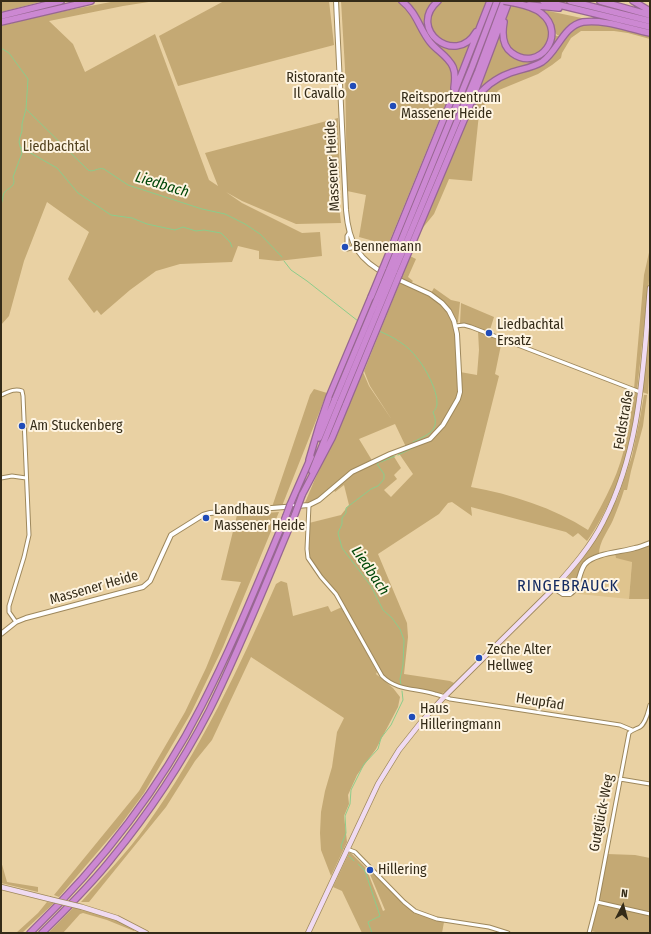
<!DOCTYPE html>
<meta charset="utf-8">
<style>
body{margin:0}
#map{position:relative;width:651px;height:934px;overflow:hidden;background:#e9d1a3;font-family:"Fira Sans Condensed",sans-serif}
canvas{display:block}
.frame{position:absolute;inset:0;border:2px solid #342b18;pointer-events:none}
.north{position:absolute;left:603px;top:886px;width:40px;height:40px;-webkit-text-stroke:3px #fef4e1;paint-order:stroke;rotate:6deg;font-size:11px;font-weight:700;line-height:16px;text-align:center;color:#342b18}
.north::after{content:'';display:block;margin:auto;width:14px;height:18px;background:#342b18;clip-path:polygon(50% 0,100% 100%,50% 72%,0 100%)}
</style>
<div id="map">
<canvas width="651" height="934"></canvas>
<div class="frame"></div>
<div class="north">N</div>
</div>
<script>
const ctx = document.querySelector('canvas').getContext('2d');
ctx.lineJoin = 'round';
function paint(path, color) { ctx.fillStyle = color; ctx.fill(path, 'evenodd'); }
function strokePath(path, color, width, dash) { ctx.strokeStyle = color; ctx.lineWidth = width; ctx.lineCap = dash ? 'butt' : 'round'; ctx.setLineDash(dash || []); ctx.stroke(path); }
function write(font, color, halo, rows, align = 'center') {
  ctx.font = font + ' "Fira Sans Condensed",sans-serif'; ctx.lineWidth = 4; ctx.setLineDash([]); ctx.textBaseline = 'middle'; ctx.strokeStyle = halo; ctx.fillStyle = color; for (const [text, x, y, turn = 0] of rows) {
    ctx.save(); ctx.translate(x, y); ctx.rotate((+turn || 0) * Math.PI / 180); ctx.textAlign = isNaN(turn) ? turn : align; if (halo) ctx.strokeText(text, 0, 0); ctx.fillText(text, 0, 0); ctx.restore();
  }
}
paint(new Path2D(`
 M615,554l1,4 16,3 -3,38 -50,-5 -4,-2 9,-23 5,-7 15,-6z`), '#dfc48e');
paint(new Path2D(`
 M1,1h43l-43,11z
 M116,1h39l-32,5 -74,15 24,23 12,28 70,-38 54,146 9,6 -13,-33 133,-35 2,60 -4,2 5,43 -45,1 -54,-23 -16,-9 16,11 60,30 18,-1 2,24 -44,5 -19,-2v-8l-21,-5 -6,16 -52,2 -24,7 -26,19 -29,25 -4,-5 -3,3 -26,-34 21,-47 -42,-30 -23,59 -15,55 -8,9v-299l42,-11z
 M224,1h105l5,44 -156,41 -19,-50z
 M341,1h57l10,8 43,59 2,7v11l-65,159 -29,-8 7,-42 -19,-4 -2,-122z
 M404,1h32l-7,9 4,28 24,9 19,-12 -18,47 -2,-9z
 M441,1h45c-4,11 -6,25 -14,34 -22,26 -60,-12 -31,-34z
 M510,5c11,1 24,3 32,11 11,9 9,30 -3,38 -4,2 -11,2 -15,3l-17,-10 -3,-21z
 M539,9l52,11 -9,2 -22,14 -3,-1z
 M596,23l54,10v6l-22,-6 -14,-2h-33l-10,7 -9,15 -1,5 -9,7 -14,9 -39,16 -14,14 -6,10 -7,67 -23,-2 -15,35 -13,16 48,-114 11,-21 20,-16 42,-16 24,-29 8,-7 9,-3z
 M500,32c3,25 13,28 35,27l19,-24 7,2 -20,24 -32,11 -34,23z
 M650,248v23l-13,120 -3,-2 10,-114z
 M410,256l6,3 -8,18 5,4 -2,2 -10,-4z
 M400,282l16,6 22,13 8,8 9,17 3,69 -16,29 -13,13 -23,10 -11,-23 -36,15 14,23 -21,9 -34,28 -14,6 11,-26 9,-19 39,-88 6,14 23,34 -22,-34 -6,-15z
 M434,288l17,12 9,2 -2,20h-2c-6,-15 -12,-20 -25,-29z
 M461,303l33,14 -5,16 -29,-10z
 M650,310v49l-2,35 -6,-2z
 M478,331l24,9 -7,34 4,2 -28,111c40,7 83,21 117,43 8,-15 17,-30 24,-46 13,-28 19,-63 21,-93l5,1c-6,53 -20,105 -51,149l-9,-8 -5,4 -7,-5 -95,-25 1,9 -20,-14 -4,1 -9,11 -61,40 29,69 1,14 -4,37 46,7 4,2 -9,9 -5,2 -39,-6 -16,-8 -48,-87 -15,-17 -13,-18v-35l32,-8 8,-10 -5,-20 -9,7 -1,-2 18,-17 41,-18 8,13 -7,7 3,4 -13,11 7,7 22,-23 -15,-22 24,-8 22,-19 18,-37 -2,-16 17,3 2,-25z
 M314,389l13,4 -45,113 -10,1 38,-112z
 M644,395h3l-4,31 -12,45 -4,19h-3c-3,10 -7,20 -11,30 -5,11 -14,22 -14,34l-13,7 -15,31 -4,1 -4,-2 -2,-5 28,-37 15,-24 14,-28 14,-41 8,-38z
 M279,512l-56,135 -32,66 -47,80 -25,34 -60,70 -5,-2 85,-104 46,-79 21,-44 35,-86 -20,-2 16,-65z
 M650,545v54h-21l3,-37 -16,-4 -1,-4z
 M281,581l6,2 6,33 35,-10 3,6 11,-5 35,65 -1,2 17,14 7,9 -2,10 -22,42 -19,26 -9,20 1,9 -5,12 3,26 -16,34 -10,-26 -1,-17 1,-21 4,-21 7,-24 5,-35 7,-14 -93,-61 -39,83 -17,21 -29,46 -77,95h-8c22,-25 46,-49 65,-76 54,-75 93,-158 130,-242z
 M349,853h2l15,15 17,43 2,-1 -16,-38 2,-1 40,39 10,5 23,7 -2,11h-80l-20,-42 -9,-4z
 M607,854l28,1 15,3v51l-3,4 -44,-10 -5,-6z
 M1,861l6,21 31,5v5l-37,-9z
 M47,902l7,1 -32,30h-6l22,-20z
 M602,904l48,11v18h-49l-11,-2 7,-25z
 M74,907c21,5 41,11 61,21l-1,3 -27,-11 -24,-7 -3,1 -17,19h-15z`), '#c4a974');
strokePath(new Path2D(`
 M1,29l1,-5
 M1,48l8,5 19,26 -2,30 -4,15v7l-2,6 -1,5 3,11 -9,24c4,10 -5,10 -9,16 -1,2 -2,9 -3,12
 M26,109l62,61c5,3 10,-3 16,-1l24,16 74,24 23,5 20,10 15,10 22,23
 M20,147l37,21 21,25 33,22 21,3 15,6 28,6 8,-3 13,4 8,-1 17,3 9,9 2,5
 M284,261l7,9 16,11 51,40
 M379,331c14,6 29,14 38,27 8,9 21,33 20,46 0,3 -2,6 -4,8 8,19 -6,23 -20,30
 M398,455l17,-8
 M381,462l14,-6
 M379,463l-2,1 7,10v5l-6,7 -7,3 -25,19v5l-4,5v6l-4,9 4,15 29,38 12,24 9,8 8,11 4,11 -1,25 -3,14 1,6
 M342,849l-1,-3 5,-13 -1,-17 5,-12 1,-14 13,-26 14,-15 3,-11 10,-13 12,-25 -1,-9
 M349,856l5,5
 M358,864l7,7 15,45 -12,6 4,11`), '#8ccc8b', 1);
const minor = new Path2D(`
 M349,233l-2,3v13l8,-2
 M456,326l8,-1 7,2 169,65
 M1,395c7,-3 14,-7 21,-4l1,5 6,139 -5,22 -15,49v6l7,10
 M1,478l11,-2 14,2
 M309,505l-2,44 1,9 13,19 15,17 46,82c15,15 34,12 53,18 5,1 10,3 15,5l170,26 12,5
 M620,779l30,5
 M347,849l8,3 49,50 11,9 22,8 52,8 19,6
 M597,902l53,12
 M589,933l8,-31 32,-169c3,-3 7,-4 11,-6 6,-4 8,-15 10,-22`);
const tertiary = new Path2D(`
 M336,1l10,209c3,34 12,50 43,66
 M554,588l9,6h7c10,-6 8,-21 15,-30 9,-11 37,-12 50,-16 5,-1 10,-3 15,-5
 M1,634l15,-12 10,-4 117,-31 7,-6 21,-46 32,-20 7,-2 99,-8 10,-5 33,-28 38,-18 40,-15 13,-14 15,-26 2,-7 -3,-58 -3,-13 -5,-10 -7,-8 -12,-9 -35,-16`);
const secondary = new Path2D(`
 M1,887l48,12
 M82,907l35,11 29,15
 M308,933l70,-149 21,-34 23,-29 22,-24 110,-109c18,-20 37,-42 49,-66 38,-73 40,-154 47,-234`);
const motorway = new Path2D(`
 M402,1c15,12 17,27 28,41 7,9 18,14 23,25 3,7 2,14 1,21
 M438,1c-32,28 18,66 38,31
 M543,1l107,26
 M570,1l80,20
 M600,1l50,14
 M633,1l17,10
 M529,5l30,3
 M1,16l60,-15
 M1,22l90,-21
 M504,22c-2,11 -2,24 8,31 27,20 56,-19 29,-40 -7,-6 -17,-8 -26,-10
 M474,101c9,-13 22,-23 36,-28 11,-4 22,-5 32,-11 16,-11 21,-36 41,-40 22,-3 46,7 67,11
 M383,268l66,-162 41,-105
 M389,270l83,-203 25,-66
 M394,272l84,-201 26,-70
 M399,275l68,-162 42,-112
 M319,438l16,-39
 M309,460l10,-34 10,-29 42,-100
 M312,471l28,-69
 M302,495l30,-57 14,-34
 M290,505l21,-48
 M30,933c68,-66 128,-141 171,-226 32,-62 58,-127 85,-191
 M42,933c24,-24 49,-48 70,-75 37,-45 70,-95 97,-147 32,-64 58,-131 86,-197`);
strokePath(minor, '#9e885c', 5);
strokePath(tertiary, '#9e885c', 6);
strokePath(secondary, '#9e885c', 6);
strokePath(motorway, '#976791', 8);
strokePath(minor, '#fff', 3);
strokePath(tertiary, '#fff', 4);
strokePath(secondary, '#f0dbf2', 4.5);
strokePath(motorway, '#cc88d2', 5.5);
const secondaryBridge = new Path2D(`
 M49,899l33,8`);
const motorwayBridge = new Path2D(`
 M504,1l11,2
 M371,297l12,-29
 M335,399l54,-129
 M340,402l54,-130
 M346,404l53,-129
 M295,514l7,-19
 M286,516l4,-11`);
strokePath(secondaryBridge, '#9e885c', 6, []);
strokePath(motorwayBridge, '#976791', 8, []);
strokePath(secondaryBridge, '#f0dbf2', 4.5);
strokePath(motorwayBridge, '#cc88d2', 5.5);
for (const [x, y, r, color] of [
 [353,86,4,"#204cb9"],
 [393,106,4,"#204cb9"],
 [345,247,4,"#204cb9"],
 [489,333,4,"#204cb9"],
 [22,426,4,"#204cb9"],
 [206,518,4,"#204cb9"],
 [479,658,4,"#204cb9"],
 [412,717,4,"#204cb9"],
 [370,870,4,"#204cb9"]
]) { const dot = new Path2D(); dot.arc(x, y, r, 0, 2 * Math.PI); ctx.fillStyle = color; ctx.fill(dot); strokePath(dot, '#fef4e1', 1.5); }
write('14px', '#342b18', '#fef4e1', [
 ["Ristorante",345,78,"right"],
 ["Il Cavallo",345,94,"right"],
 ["Reitsportzentrum",401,98],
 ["Massener Heide",401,114],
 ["Bennemann",353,247],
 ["Liedbachtal",497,325],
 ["Ersatz",497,341],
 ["Am Stuckenberg",30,426],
 ["Landhaus",214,510],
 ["Massener Heide",214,526],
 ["Zeche Alter",487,650],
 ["Hellweg",487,666],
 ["Haus",420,709],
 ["Hilleringmann",420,725],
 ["Hillering",378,870]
], 'left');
write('14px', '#51401d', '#fef4e1', [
 ["Liedbachtal",56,147]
]);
write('14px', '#342b18', '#fef4e1', [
 ["Massener Heide",333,166,-93],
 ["Feldstraße",624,420,-80],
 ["Massener Heide",94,588,-16],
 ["Heupfad",540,702,9],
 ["Gutglück-Weg",602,813,-79]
]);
write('italic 15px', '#004708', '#fef4e1', [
 ["Liedbach",162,185,17],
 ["Liedbach",370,571,56]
]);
ctx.letterSpacing = '1px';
write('16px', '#152c62', '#fef4e1', [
 ["RINGEBRAUCK",568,587]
]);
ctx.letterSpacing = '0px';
</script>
